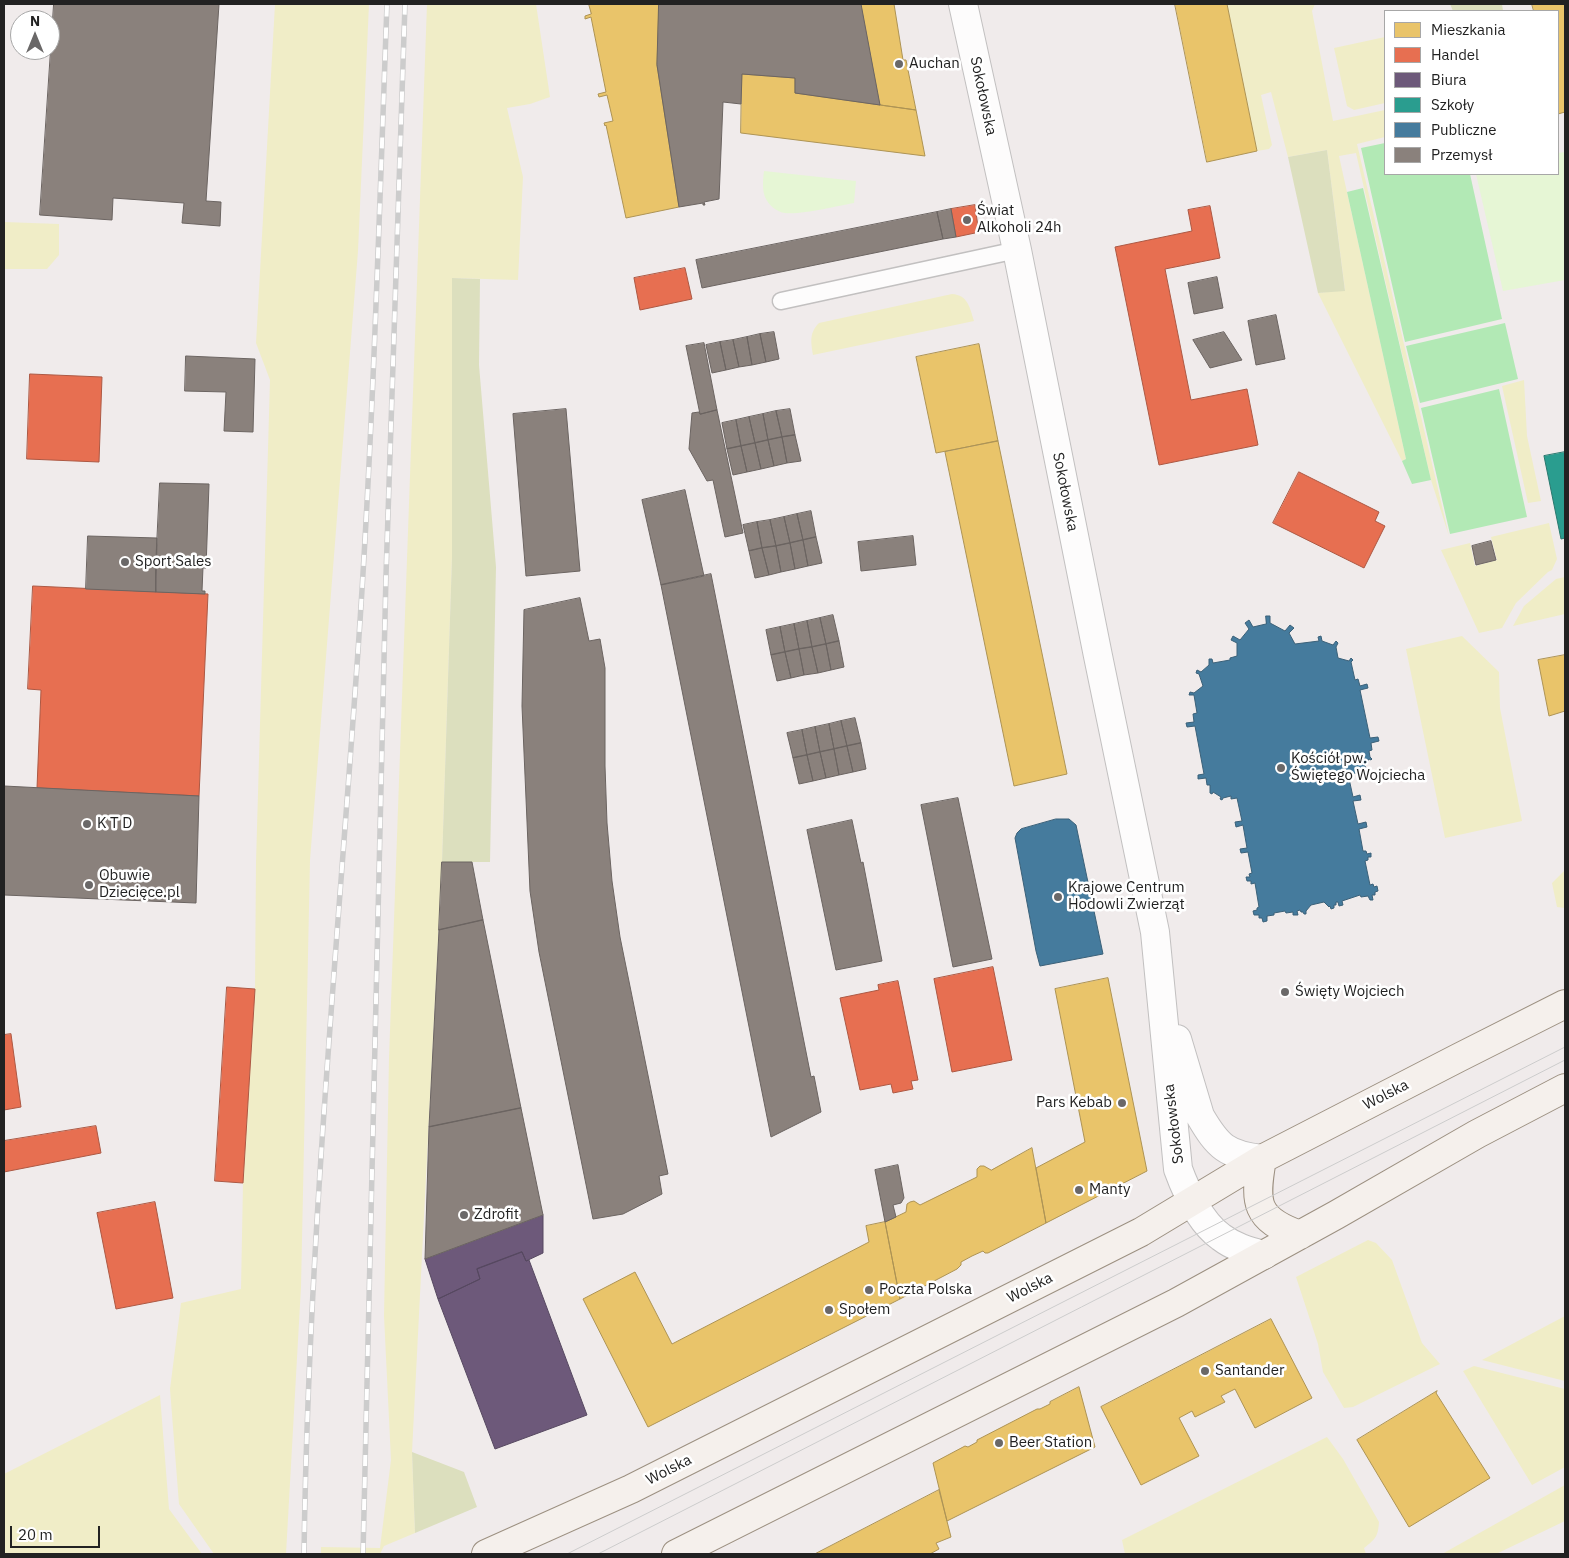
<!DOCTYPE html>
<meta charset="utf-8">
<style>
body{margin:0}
#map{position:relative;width:1569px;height:1558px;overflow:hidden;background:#f0ebeb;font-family:"IBM Plex Sans",sans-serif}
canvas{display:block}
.frame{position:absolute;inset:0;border:5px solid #222;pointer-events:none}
.legend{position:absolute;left:1384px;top:10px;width:175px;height:165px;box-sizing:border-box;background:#fff;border:1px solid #a7a7a7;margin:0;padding:6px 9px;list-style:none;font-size:15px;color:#222}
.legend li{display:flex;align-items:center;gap:10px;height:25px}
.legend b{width:25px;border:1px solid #a7a7a7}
.north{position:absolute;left:10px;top:10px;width:50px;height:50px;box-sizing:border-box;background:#fff;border:1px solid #a7a7a7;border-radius:50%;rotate:0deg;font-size:14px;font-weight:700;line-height:20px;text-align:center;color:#222}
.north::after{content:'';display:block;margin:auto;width:18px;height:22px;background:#6a6868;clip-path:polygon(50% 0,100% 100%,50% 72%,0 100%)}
.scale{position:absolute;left:10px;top:1526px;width:90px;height:22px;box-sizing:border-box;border:2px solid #222;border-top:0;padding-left:6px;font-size:15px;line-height:18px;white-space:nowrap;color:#222;-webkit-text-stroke:4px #fff;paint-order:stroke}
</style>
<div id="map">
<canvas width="1569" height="1558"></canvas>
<div class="frame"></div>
<ul class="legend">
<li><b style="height:14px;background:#e9c46a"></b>Mieszkania</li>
<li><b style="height:14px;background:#e76f51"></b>Handel</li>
<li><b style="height:14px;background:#6d597a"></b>Biura</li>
<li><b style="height:14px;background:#2a9d8f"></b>Szkoły</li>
<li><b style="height:14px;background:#457b9d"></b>Publiczne</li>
<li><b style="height:14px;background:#8a817c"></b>Przemysł</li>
</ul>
<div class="north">N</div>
<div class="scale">20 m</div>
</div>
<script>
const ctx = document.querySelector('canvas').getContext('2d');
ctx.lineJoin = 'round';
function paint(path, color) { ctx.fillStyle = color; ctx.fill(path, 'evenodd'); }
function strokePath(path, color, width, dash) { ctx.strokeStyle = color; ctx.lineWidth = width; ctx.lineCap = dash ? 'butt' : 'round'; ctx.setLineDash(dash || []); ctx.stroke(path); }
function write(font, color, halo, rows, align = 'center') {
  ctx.font = font + ' "IBM Plex Sans",sans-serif'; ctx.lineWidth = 5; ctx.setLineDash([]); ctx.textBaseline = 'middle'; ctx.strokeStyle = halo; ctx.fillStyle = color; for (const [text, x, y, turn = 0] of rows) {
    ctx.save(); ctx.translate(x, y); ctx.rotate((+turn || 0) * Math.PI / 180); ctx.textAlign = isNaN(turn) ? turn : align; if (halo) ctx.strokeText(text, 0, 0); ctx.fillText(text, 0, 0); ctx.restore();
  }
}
paint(new Path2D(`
 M275,4h94l-11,247 -48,609 -9,427 -15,267h-72l-35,-50 -9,-115 11,-86 60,-14 2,-106 12,-194 1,-127 14,-482 -14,-37z
 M427,4h109l14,93 -20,7 -23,4 16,69 -5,103 -66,-2v279l-10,305 -30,590 3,81 -31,13 -4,8 -9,-1 -50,1v-7l59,1 11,-88 -7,-144 5,-258z
 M1227,4h88l-3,7 21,110 52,-11v27l-28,7 92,392 -18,-56 -75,-327 -17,3 67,303 -4,2 -84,-168 27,-3 -18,-140 -39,7 -17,-65 -10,3 11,50 -3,4 -12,2z
 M1385,37v66l-31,7 -7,-4 -13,-58z
 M4,222l55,2v31l-12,14h-43z
 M952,294c16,1 18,14 22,27l-161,34c-2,-13 -4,-22 6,-32z
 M1524,380l3,56 14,65 -13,2 -26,-117z
 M1549,523l8,36 -5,11 -4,2 -32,31 -14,25 -23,5 -38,-83 29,-7 5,23 22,-6 -6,-23z
 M1565,577v37l-52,12 11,-20 32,-27z
 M1462,636l37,36 1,36 22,113 -77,17 -39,-189z
 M1565,870v38l-8,-1 -5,-24z
 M1368,1240l8,3 16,17 30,83 18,21 -87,43 -9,1 -21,-36 -5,-28 -22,-67z
 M1565,1316v65l-83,-21z
 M1474,1366l91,23v78l-33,18 -69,-114z
 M160,1395l9,114 33,45h-198v-80z
 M1327,1437l16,22 36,63c-1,14 -3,17 -15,26l2,6h-241l-3,-14z
 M1565,1485v36l-69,33h-54z`), '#f0edc7');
paint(new Path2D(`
 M1450,4h52l1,7h-50z
 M1327,150l18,141 -27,2 -30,-136z
 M452,278l28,1 -1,86 17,202 -6,295h-48l10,-305z
 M412,1452l52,20 13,35 -62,26z`), '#dcdfbe');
paint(new Path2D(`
 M1565,152v128l-62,11 -27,-117h82v-21z
 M764,171l92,10 -2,22c-17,3 -53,12 -69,10 -8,-1 -16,-7 -20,-16 -3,-8 -2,-18 -1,-26z`), '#e6f6d5');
paint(new Path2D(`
 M1385,143v31h85l32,145 -97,23 -44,-194z
 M1363,188l68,292 -19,4 -10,-23 4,-2 -59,-267z
 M1505,323l13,56 -98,24 -14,-57z
 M1499,389l28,128 -77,17 -29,-126z`), '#b2e9b5');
const homes = new Path2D(`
 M589,4h70l-2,61 22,142 -53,11 -20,-93 -1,1 -1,-3 9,-2 -6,-26 -8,2 -1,-3 8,-2 -15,-75 -6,2v-3l6,-2z
 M861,4h33l9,56h3l10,50 -36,-5z
 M1175,4h52l30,147 -50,11z
 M1532,4h33v108l-7,2v-103h-24z
 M742,74l53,4v15l121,17 9,46 -184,-23z
 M979,344l19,97 -62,12 -20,-96z
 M998,441l69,333 -53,12 -69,-334z
 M1565,655v56l-16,5 -11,-56z
 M1108,978l39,193 -101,52 -10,-55 49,-26 -30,-153z
 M1032,1148l14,75 -58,30h-3l-2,-2 -11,5 -11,6v3l-4,4 -57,30 -15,-77 21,-10 1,-8 3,-2 4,-1 6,4 57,-28v-8l3,-3h4l7,4z
 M885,1222l15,77 -252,128 -65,-128 52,-27 37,72 197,-102 -3,-16z
 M1271,1319l41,79 -57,30 -20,-39 -14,7 4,6 -30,15 -3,-6 -13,7 20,38 -58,29 -40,-78z
 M1079,1387l16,60 -148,74 -14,-58 32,-17 3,1 9,-5v-2l60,-31h3l10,-5v-2z
 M1437,1391l-1,2 54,85 -81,49 -52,-87z
 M939,1490l12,47 -15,6 3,6 -9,5h-115z`);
paint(homes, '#e9c46a');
strokePath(homes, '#ad9354', 1);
const shops = new Path2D(`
 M975,205l3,22 -3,6 -19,4 -5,-28z
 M1210,206l10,52 -55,11 26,131 56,-11 11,56 -99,20 -44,-218 77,-16 -4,-21z
 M685,268l7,31 -52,11 -6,-32z
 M30,374l72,3 -3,85 -72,-3z
 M1299,472l80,40 -4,9 10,5 -21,42 -91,-45z
 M33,586l175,8 -9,202 -162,-8 4,-98 -13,-1z
 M993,967l19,93 -60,12 -18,-93z
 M898,981l20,99 -7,1 2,8 -20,4 -2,-9 -31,6 -20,-92 39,-8 -1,-5z
 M227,987l28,2 -12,194 -28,-2z
 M11,1034l10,73 -17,3v-75z
 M96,1126l5,27 -97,19v-31z
 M155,1202l18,96 -57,11 -19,-96z`);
paint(shops, '#e76f51');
strokePath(shops, '#ac5843', 1);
const offices = new Path2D(`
 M543,1215v38l-17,8 -4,-9 -45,17 3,10 -42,20 -13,-40z
 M522,1252l4,9 3,-1 58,155 -92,34 -57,-150 42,-20 -3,-10z`);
paint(offices, '#6d597a');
strokePath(offices, '#564860', 1);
const schools = new Path2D(`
 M1565,452v86l-4,1 -17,-83z`);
paint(schools, '#2a9d8f');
strokePath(schools, '#28786e', 1);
const public = new Path2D(`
 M1266,616h4v7l15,8 5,-6 4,3 -5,5 6,11 24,-3 -1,-4 3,-1 1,5 11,4 3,-4 2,2 -2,4 2,11 11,3 2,-3 2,2 -2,2 4,18 3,-1 2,7 7,-2 1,4 -8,2 10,48 8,-1 1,4 -8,2 1,7 -3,1 1,6 2,2 -1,1 -2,-1 -5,7 2,1 -1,2 -2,-1 -7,1 1,4 -9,1 5,23 7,-2 1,5 -8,1 5,23 8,-2 1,5 -8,2 4,22h3l1,3 4,-1v4h-3v3l-3,1 5,24 3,-1 1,3 3,-1 1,5 -3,1v3h-3l1,5h-3l-2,-4 -7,1 -1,-2 -18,6 1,4 -4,1 -1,-4h-2v3h-2v3l-3,1 -1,-3 -1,1 -5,-5 -13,3 -5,6v3h-2l-1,-2h-2l-1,-2 -3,1 1,4h-5v-3l-7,1 -1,-2 -11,2v2l-7,1v5l-4,1 -1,-4h-3v-3h-5l-1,-4 4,-1v-2l2,-1 -4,-24 -4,1v-3h-4l-1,-4h4l-1,-3 3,-1 -4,-21 -7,1 -1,-4 7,-1 -4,-23 -7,2 -1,-5 7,-1 -5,-23 -6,1v-3l-8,2 -1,2 -2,-1 1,-2 -8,-5 -1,2 -2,-1v-8h-3l-1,-7 -8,1v-4l6,-1 -9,-48 -8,1 -1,-4 8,-1 -1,-8 4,-1 -3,-18h-5l1,-3 4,1 9,-7 -4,-12 -3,-1 1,-3 4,2 8,-7v-6h3l1,4 17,-3v-2l7,-2v-13l-6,-3 2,-4 7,4 9,-11 -4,-6 4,-3 4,7 13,-3z
 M1056,819h13l7,6 27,129 -63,12 -4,-15 -21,-113 2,-5 4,-4z`);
paint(public, '#457b9d');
strokePath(public, '#3a6078', 1);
const industry = new Path2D(`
 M54,4h165l-13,197 15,1 -1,24 -38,-3 2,-20 -71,-5 -1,22 -72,-5z
 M659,4h202l19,101 -85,-12v-15l-53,-4 -1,30 -18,-2 -4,97 -15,3 1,3h-2v-2l-24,4 -22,-142z
 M951,209l5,28 -13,2 -6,-27z
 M937,212l6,27 -241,49 -6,-28z
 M1217,277l6,31 -29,6 -6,-31z
 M1276,315l9,44 -29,6 -8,-44z
 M774,332l5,27 -13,3 -6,-28z
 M1224,332l18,28 -32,8 -17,-28z
 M760,334l6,28 -14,3 -5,-28z
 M747,337l5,28 -13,2 -6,-27z
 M733,340l6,27 -13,3 -6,-28z
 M720,342l6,28 -14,3 -6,-28z
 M704,343l13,67 -17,4 -14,-68z
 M186,356l69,3 -2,73 -29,-1 2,-39 -41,-1z
 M566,409l14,162 -54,5 -13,-162z
 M790,409l5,26 -13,2 -6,-26z
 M717,410l26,123 -18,4 -12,-57 -6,1 -18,-32 3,-36 7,-1 1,2z
 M776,411l6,26 -14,3 -5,-26z
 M763,414l5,26 -13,3 -6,-26z
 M749,417l6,26 -14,3 -5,-26z
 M736,420l5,26 -14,3 -5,-26z
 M795,435l6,26 -14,2 -5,-26z
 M782,437l5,26 -13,3 -6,-26z
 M768,440l6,26 -13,3 -6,-26z
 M755,443l6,26 -14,3 -6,-26z
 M741,446l6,26 -14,3 -6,-26z
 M160,483l49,1 -3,84 -50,-2z
 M685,490l19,86 -43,9 -19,-85z
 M811,511l5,26 -13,3 -6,-26z
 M797,514l6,26 -13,3 -6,-26z
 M784,517l6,26 -14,3 -6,-26z
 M770,520l6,26 -14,2 -5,-26z
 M757,522l5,26 -13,3 -6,-26z
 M88,536l69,2 -1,54 -70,-3z
 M913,536l3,29 -55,6 -3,-29z
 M816,537l6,26 -14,3 -5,-26z
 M803,540l5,26 -13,3 -5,-26z
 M1491,541l5,19 -20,5 -4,-19z
 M790,543l5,26 -14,3 -5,-26z
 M776,546l5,26 -12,3 -7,-27z
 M762,548l7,27 -14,3 -6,-27z
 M156,566l47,1 -1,24h3v3l-49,-2z
 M711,574l100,503 3,-1 7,36 -50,25 -110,-552z
 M580,598l9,43 11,-2 5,29v98l2,57 5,58 8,56 48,237 -9,2 3,18 -39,20 -30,5 -54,-267 -9,-61 -8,-185 2,-96z
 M833,615l6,26 -13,3 -6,-26z
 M820,618l6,26 -14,3 -5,-26z
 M807,621l5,26 -13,2 -5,-25z
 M794,624l5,25 -14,3 -5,-25z
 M780,627l5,25 -14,3 -5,-25z
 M839,641l5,26 -13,3 -5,-26z
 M826,644l5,26 -13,3 -6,-26z
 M812,647l6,26 -14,2 -5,-26z
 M799,649l5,26 -13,3 -6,-26z
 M785,652l6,26 -14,3 -6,-26z
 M855,718l6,25 -14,3 -6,-25z
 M841,721l6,25 -13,3 -5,-25z
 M829,724l5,25 -14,3 -5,-25z
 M815,727l5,25 -13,3 -5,-25z
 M802,730l5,25 -14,3 -6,-25z
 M861,743l5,26 -13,3 -6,-26z
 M847,746l6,26 -14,3 -5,-26z
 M834,749l5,26 -13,3 -6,-26z
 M820,752l6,26 -13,3 -6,-26z
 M807,755l6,26 -14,3 -6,-26z
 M4,786l195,10 -3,107 -192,-8z
 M958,798l34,161 -39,8 -32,-162z
 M852,820l9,43 2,-1 19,99 -46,9 -29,-140z
 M442,862h30l11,58 -44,10z
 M483,920l38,188 -92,19 10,-197z
 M521,1108l22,107 -118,44 4,-132z
 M898,1165l6,33 -3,5 -8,2 3,12 -11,5 -10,-52z`);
paint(industry, '#8a817c');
strokePath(industry, '#6b6461', 1);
const service = new Path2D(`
 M781,301l236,-51`);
const minor = new Path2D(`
 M963,4l54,246 81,406 57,276 23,237c8,22 23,54 43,68 13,10 27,14 43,18
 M1177,1039l23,77c18,31 27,39 62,43`);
const secondary = new Path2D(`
 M1262,1159c-8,44 -7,60 38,76
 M486,1554l145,-65 510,-257 121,-73 196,-101 107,-54
 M676,1554l500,-251 160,-88 141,-81 88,-46`);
strokePath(service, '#c2c0c0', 19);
strokePath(minor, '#c2c0c0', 30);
strokePath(secondary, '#9c9081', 30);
strokePath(service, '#fdfcfc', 16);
strokePath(minor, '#fdfcfc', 28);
strokePath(secondary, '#f5f0ec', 28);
strokePath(new Path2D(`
 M567,1554l998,-507
 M598,1554l967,-494`), '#ccc', 1);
const rail = new Path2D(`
 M304,1554c4,-302 33,-602 54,-903 15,-216 21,-431 29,-647
 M363,1554l23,-979 19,-571`);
strokePath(rail, '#ccc', 5.5);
strokePath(rail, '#fff', 4, [11]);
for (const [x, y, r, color] of [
 [899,64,5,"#6a6868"],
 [967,220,5,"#6a6868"],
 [125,562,5,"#6a6868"],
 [1281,768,5,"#6a6868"],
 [87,824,5,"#6a6868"],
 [89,885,5,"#6a6868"],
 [1058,897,5,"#6a6868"],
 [1285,992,5,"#6a6868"],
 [1122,1103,5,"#6a6868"],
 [1079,1190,5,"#6a6868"],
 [464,1215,5,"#6a6868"],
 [869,1290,5,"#6a6868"],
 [829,1310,5,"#6a6868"],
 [1205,1371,5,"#6a6868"],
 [999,1443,5,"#6a6868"]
]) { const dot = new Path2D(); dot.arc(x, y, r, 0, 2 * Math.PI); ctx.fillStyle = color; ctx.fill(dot); strokePath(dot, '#fff', 2); }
write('15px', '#222', '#fff', [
 ["Auchan",909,64],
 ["Świat",977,211],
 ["Alkoholi 24h",977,228],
 ["Sport Sales",135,562],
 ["Kościół pw.",1291,759],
 ["Świętego Wojciecha",1291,776],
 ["K T D",97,824],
 ["Obuwie",99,876],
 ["Dziecięce.pl",99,893],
 ["Krajowe Centrum",1068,888],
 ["Hodowli Zwierząt",1068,905],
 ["Święty Wojciech",1295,992],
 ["Pars Kebab",1112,1103,"right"],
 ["Manty",1089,1190],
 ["Zdrofit",474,1215],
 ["Poczta Polska",879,1290],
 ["Społem",839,1310],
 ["Santander",1215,1371],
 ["Beer Station",1009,1443]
], 'left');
write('15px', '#222', '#fff', [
 ["Sokołowska",983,96,78],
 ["Sokołowska",1065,492,79],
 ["Wolska",1386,1095,-27],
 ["Sokołowska",1174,1124,-97],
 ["Wolska",1030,1288,-27],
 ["Wolska",669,1470,-27]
]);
</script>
